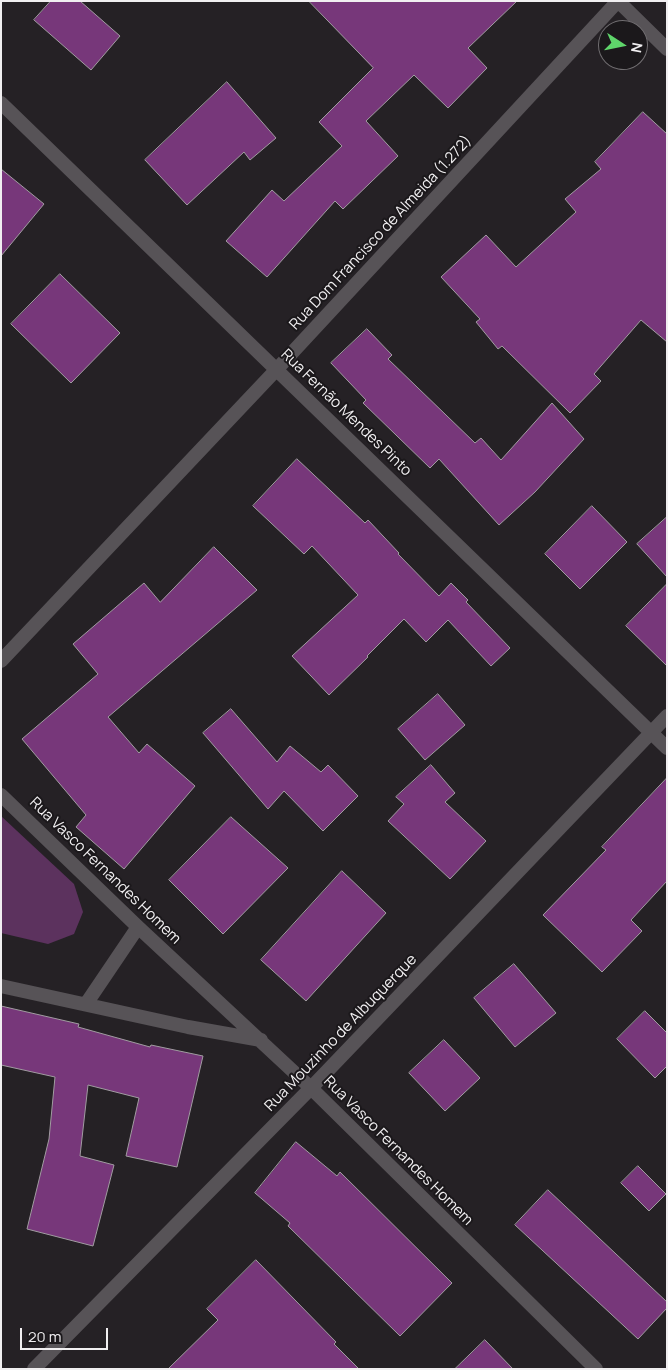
<!DOCTYPE html>
<meta charset="utf-8">
<style>
body{margin:0}
#map{position:relative;width:668px;height:1370px;overflow:hidden;background:#252125;font-family:Manrope,sans-serif}
canvas{display:block}
.frame{position:absolute;inset:0;border:2px solid #f1eff1;pointer-events:none}
.north{position:absolute;left:598px;top:20px;width:50px;height:50px;box-sizing:border-box;background:#1b181b;border:1px solid #716e71;border-radius:50%;rotate:101deg;font-size:14px;font-weight:700;line-height:20px;text-align:center;color:#f1eff1}
.north::after{content:'';display:block;margin:auto;width:18px;height:22px;background:#5fd56b;clip-path:polygon(50% 0,100% 100%,50% 72%,0 100%)}
.scale{position:absolute;left:20px;top:1328px;width:88px;height:22px;box-sizing:border-box;border:2px solid #f1eff1;border-top:0;padding-left:6px;font-size:15px;line-height:18px;white-space:nowrap;color:#f1eff1;-webkit-text-stroke:4px #1b181b;paint-order:stroke}
</style>
<div id="map">
<canvas width="668" height="1370"></canvas>
<div class="frame"></div>
<div class="north">N</div>
<div class="scale">20 m</div>
</div>
<script>
const ctx = document.querySelector('canvas').getContext('2d');
ctx.lineJoin = 'round';
function paint(path, color) { ctx.fillStyle = color; ctx.fill(path, 'evenodd'); }
function strokePath(path, color, width, dash) { ctx.strokeStyle = color; ctx.lineWidth = width; ctx.lineCap = dash ? 'butt' : 'round'; ctx.setLineDash(dash || []); ctx.stroke(path); }
function write(font, color, halo, rows, align = 'center') {
  ctx.font = font + ' Manrope,sans-serif'; ctx.lineWidth = 4; ctx.setLineDash([]); ctx.textBaseline = 'middle'; ctx.strokeStyle = halo; ctx.fillStyle = color; for (const [text, x, y, turn = 0] of rows) {
    ctx.save(); ctx.translate(x, y); ctx.rotate((+turn || 0) * Math.PI / 180); ctx.textAlign = isNaN(turn) ? turn : align; if (halo) ctx.strokeText(text, 0, 0); ctx.fillText(text, 0, 0); ctx.restore();
  }
}
paint(new Path2D(`
 M1,816l73,68 9,28 -9,22 -26,10 -47,-11z`), '#5c325e');
const building = new Path2D(`
 M51,1h29l40,35 -29,34 -57,-50z
 M309,1h208l-49,47 19,20 -39,40 -34,-33 -48,46 32,35 -55,53 -8,-8 -68,76 -41,-36 46,-51 12,11 58,-55 -23,-24 54,-54z
 M227,82l49,56 -26,22 -6,-8 -57,53 -42,-45z
 M643,112l24,22v208l-26,-22 -47,54 7,7 -31,32 -68,-67 -4,3 -22,-27 4,-3 -39,-42 45,-42 30,32 60,-55 -11,-13 36,-30 -6,-7z
 M1,169l43,35 -43,52z
 M60,274l60,59 -49,50 -60,-59z
 M367,329l25,26 -4,4 87,84 6,-5 20,22 51,-57 32,36 -49,53 -36,33 -60,-66 -9,9 -67,-65 3,-3 -35,-37z
 M297,459l68,64 3,-3 31,33 -1,1 41,42 12,-13 17,17 -2,2 44,46 -19,18 -43,-46 -22,22 -22,-23 -37,37 1,1 -39,38 -37,-39 66,-61 -46,-49 -8,8 -51,-48z
 M592,506l35,36 -47,47 -35,-35z
 M667,517v60l-30,-33z
 M214,547l43,43 -149,127 31,36 8,-9 48,42 -71,83 -48,-42 10,-12 -64,-76 76,-65 -25,-30 71,-61 16,19z
 M667,584v82l-41,-40z
 M438,694l27,31 -40,35 -27,-31z
 M231,709l46,53 13,-16 31,26 7,-7 30,31 -35,35 -39,-40 -16,18 -65,-76z
 M431,765l24,28 -10,9 41,39 -36,38 -62,-58 16,-17 -8,-7z
 M667,778v103l-36,39 11,11 -40,41 -59,-57 63,-65 -4,-3z
 M231,817l57,51 -65,66 -54,-54z
 M342,871l44,42 -80,88 -45,-41z
 M514,964l42,49 -41,34 -41,-49z
 M1,1006l78,18 -1,3 72,20 1,-2 52,11 -26,111 -51,-11 13,-58 -51,-13 -8,71 34,9 -21,81 -66,-17 22,-90 6,-62 -54,-12z
 M645,1011l22,22v33l-12,12 -38,-39z
 M444,1040l36,38 -35,33 -36,-38z
 M296,1142l41,34 3,-4 112,111 -52,53 -112,-110 2,-3 -35,-30z
 M638,1166l28,28 -17,17 -28,-28z
 M548,1190l119,112v6l-29,31 -123,-114z
 M256,1260l80,82 -2,2 25,25h-191l50,-49 -11,-11z
 M485,1340l28,29h-58z`);
paint(building, '#77377a');
strokePath(building, '#a19ca1', 1);
strokePath(new Path2D(`
 M618,1l49,48
 M1,103l666,645
 M1,661l276,-292 341,-368
 M1,795l137,132 173,161 285,281
 M1,986l187,41 73,13
 M86,1004l52,-77
 M34,1369l277,-281 356,-372`), '#575357', 14);
write('15px', '#f1eff1', '#1b181b', [
 ["Rua Dom Francisco de Almeida (1.272)",381,233,-47],
 ["Rua Fernão Mendes Pinto",346,413,44],
 ["Rua Vasco Fernandes Homem",105,871,44],
 ["Rua Mouzinho de Albuquerque",341,1033,-46],
 ["Rua Vasco Fernandes Homem",398,1151,45]
]);
</script>
